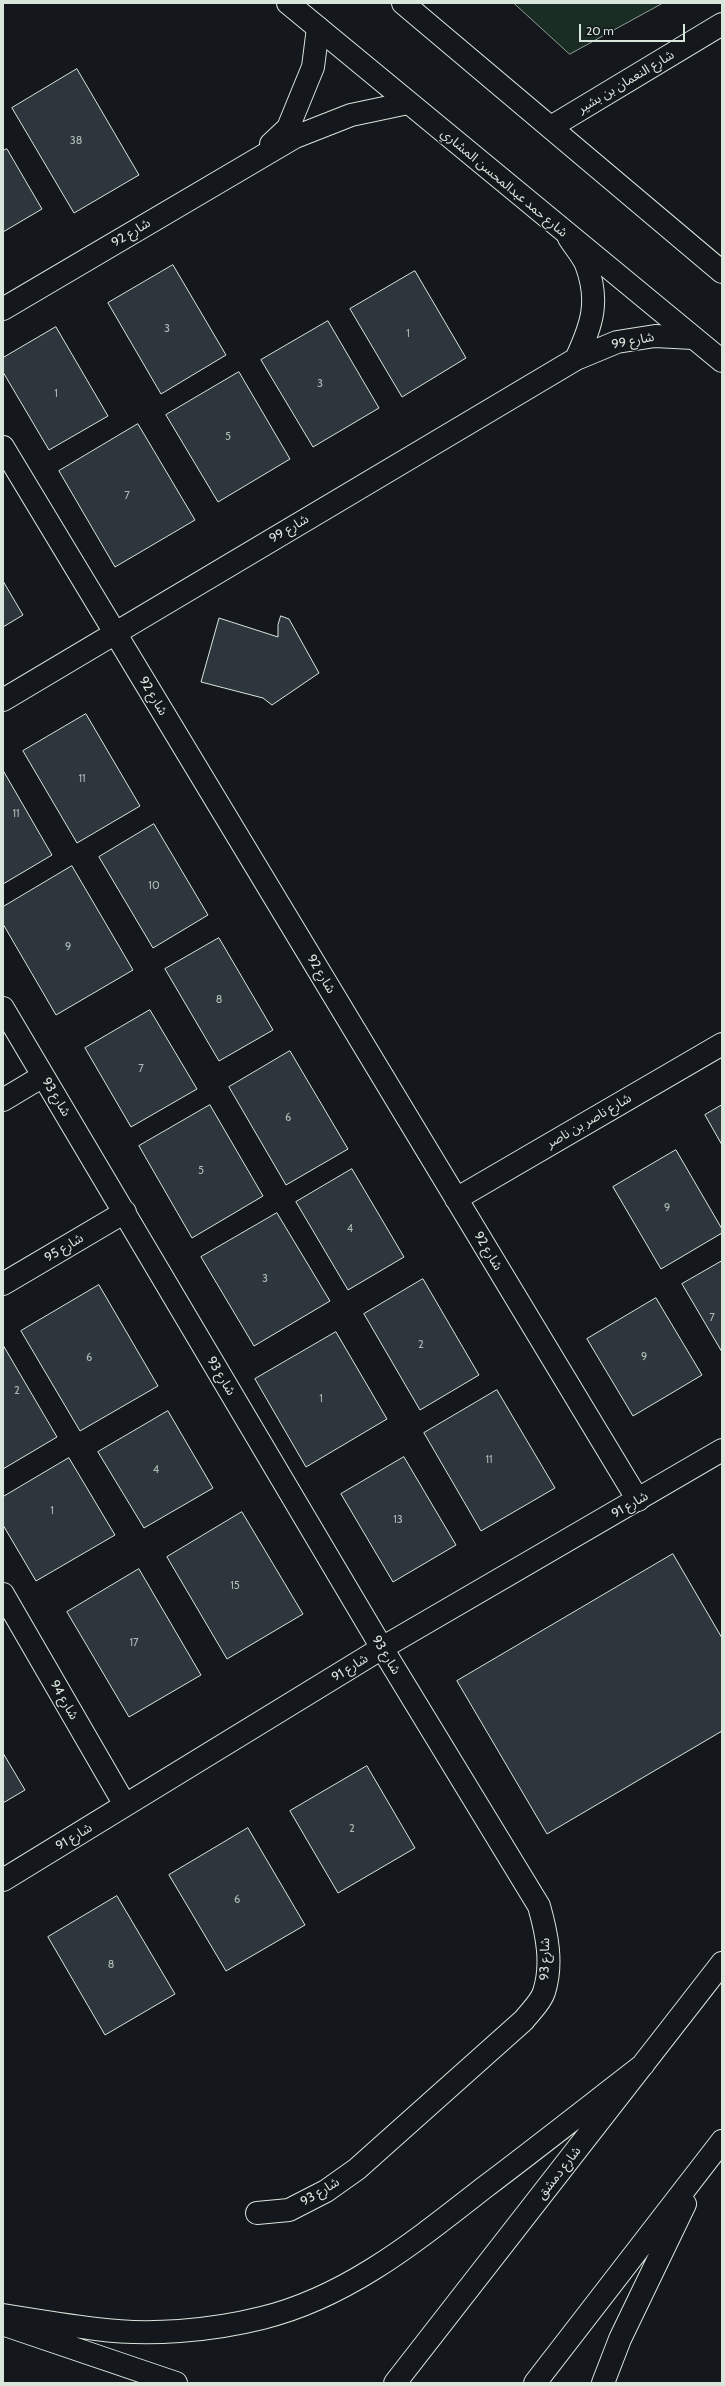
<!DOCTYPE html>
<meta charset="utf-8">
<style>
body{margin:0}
#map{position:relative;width:725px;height:2386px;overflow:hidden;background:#14181c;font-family:Cabin,sans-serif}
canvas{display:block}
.frame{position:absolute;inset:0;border:4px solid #d8e6dc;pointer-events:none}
.scale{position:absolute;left:579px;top:24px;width:106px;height:18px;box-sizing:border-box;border:2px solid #d8e6dc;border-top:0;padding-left:5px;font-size:12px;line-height:14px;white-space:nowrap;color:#d8e6dc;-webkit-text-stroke:3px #14181c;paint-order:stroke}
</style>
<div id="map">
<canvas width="725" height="2386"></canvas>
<div class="frame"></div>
<div class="scale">20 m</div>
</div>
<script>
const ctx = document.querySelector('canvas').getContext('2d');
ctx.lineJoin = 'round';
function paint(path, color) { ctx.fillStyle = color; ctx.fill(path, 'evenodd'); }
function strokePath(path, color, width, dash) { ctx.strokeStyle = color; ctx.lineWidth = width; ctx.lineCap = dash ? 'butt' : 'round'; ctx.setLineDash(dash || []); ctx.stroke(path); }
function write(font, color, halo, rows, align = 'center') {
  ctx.font = font + ' Cabin,"Noto Sans Arabic",sans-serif'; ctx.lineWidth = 3; ctx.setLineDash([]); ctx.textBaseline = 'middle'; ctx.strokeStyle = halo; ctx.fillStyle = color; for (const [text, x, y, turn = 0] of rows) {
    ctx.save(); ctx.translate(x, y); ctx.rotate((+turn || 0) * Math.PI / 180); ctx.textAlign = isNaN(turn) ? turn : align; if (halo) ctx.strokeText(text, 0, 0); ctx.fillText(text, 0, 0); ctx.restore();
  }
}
const green = new Path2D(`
 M514,3h149l-93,51z`);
paint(green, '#1a2d24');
strokePath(green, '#939e99', 1);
const building = new Path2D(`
 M77,69l62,106 -65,38 -62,-105z
 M7,149l35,60 -39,23v-81z
 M173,265l53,90 -65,39 -53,-91z
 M415,271l51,87 -64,39 -52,-88z
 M328,321l51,87 -66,39 -52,-87z
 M56,327l52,89 -59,34 -46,-78v-14z
 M239,372l51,87 -72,43 -52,-87z
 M138,424l57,96 -80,47 -56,-96z
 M3,581l20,34 -20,12z
 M281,616l8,3 30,54 -47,32 -9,-7 -62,-16 18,-64 59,19v-12z
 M86,714l54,92 -63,37 -54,-92z
 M4,772l48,83 -49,29v-111z
 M154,824l54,91 -55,33 -54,-91z
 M72,866l61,104 -77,45 -53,-91v-17z
 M219,938l54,92 -54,31 -54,-92z
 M150,1010l47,79 -66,38 -46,-79z
 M290,1051l58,98 -62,36 -57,-98z
 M210,1105l53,91 -71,42 -53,-92z
 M722,1105v40l-17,-30z
 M676,1150l46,79v4l-61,36 -48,-82z
 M352,1169l52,88 -56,33 -52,-88z
 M277,1213l53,88 -76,45 -53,-89z
 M722,1261v91l-40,-68z
 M423,1279l56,96 -59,35 -56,-96z
 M99,1285l59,101 -78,45 -59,-100z
 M656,1298l46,77 -69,41 -46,-77z
 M336,1332l51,87 -81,48 -51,-88z
 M3,1345l54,92 -54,32z
 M497,1390l58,98 -74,43 -57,-98z
 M168,1411l45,77 -69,40 -46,-76z
 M404,1457l52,88 -63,37 -52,-88z
 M69,1458l46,77 -79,46 -33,-56v-28z
 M242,1512l61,102 -76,45 -60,-102z
 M673,1554l49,84v93l-175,103 -90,-153z
 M139,1569l62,106 -72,42 -62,-105z
 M3,1753l22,37 -22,13z
 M367,1766l48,82 -77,45 -48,-82z
 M248,1828l57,97 -79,46 -57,-96z
 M117,1896l58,98 -70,41 -57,-98z`);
paint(building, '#2c363c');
strokePath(building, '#d8e6dc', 1);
const minor = new Path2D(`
 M551,127l171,-103
 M271,144l17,-16 25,-61 5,-39
 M569,238c5,8 13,17 17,26 14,37 6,61 -10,95
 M3,309l292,-172 56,-22 57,-12
 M3,447l635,1053
 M3,700l573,-341 41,-17 38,-6 38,2
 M3,1008l379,640 157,258c8,28 14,58 5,86 -3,10 -14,20 -20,28l-167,149 -31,22 -37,19 -32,3
 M3,1100l40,-24
 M456,1199l266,-155
 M3,1284l122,-72
 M3,1594l122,211
 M3,1880l379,-232 340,-198`);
const tertiary = new Path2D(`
 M288,3l434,358
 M403,3l319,269`);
const primary = new Path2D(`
 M3,2315c31,5 62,10 93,14 53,7 114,2 166,-11 86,-21 155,-78 223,-131 53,-40 105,-81 158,-122
 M8,2326l168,57
 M395,2383l327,-420
 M535,2383l187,-242
 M603,2383l17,-44 65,-135`);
strokePath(minor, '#d8e6dc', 24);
strokePath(tertiary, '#d8e6dc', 24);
strokePath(primary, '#d8e6dc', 24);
strokePath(minor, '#14181c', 22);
strokePath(tertiary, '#14181c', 22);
strokePath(primary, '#14181c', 22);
write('11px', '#adbab4', null, [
 ["38",76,141],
 ["3",167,329],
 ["1",408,334],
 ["3",320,384],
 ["1",56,394],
 ["5",228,437],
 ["7",127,496],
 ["11",82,779],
 ["11",16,814],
 ["10",154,886],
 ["9",68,947],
 ["8",219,1000],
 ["7",141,1069],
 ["6",288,1118],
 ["5",201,1171],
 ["9",667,1208],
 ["4",350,1229],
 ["3",265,1279],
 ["7",712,1318],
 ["2",421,1345],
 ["9",644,1357],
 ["6",89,1358],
 ["2",17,1391],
 ["1",321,1399],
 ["11",489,1460],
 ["4",156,1470],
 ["1",52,1511],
 ["13",398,1520],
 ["15",235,1586],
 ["17",134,1643],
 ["2",352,1829],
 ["6",237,1900],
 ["8",111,1965]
]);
write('13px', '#d8e6dc', '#14181c', [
 ["شارع النعمان بن بشير",626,82,-31],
 ["شارع حمد عبدالمحسن المشاري",504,183,40],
 ["شارع 92",131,233,-31],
 ["شارع 99",633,341,-11],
 ["شارع 99",289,529,-31],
 ["شارع 92",153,696,59],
 ["شارع 92",321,974,59],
 ["شارع 93",56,1097,59],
 ["شارع ناصر بن ناصر",589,1121,-30],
 ["شارع 95",64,1248,-31],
 ["شارع 92",488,1251,59],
 ["شارع 93",221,1376,59],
 ["شارع 91",630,1505,-30],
 ["شارع 93",386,1655,59],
 ["شارع 91",350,1668,-32],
 ["شارع 94",64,1700,60],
 ["شارع 91",74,1837,-31],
 ["شارع 93",545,1959,-89],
 ["شارع دمشق",559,2173,-52],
 ["شارع 93",320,2192,-31]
]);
</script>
